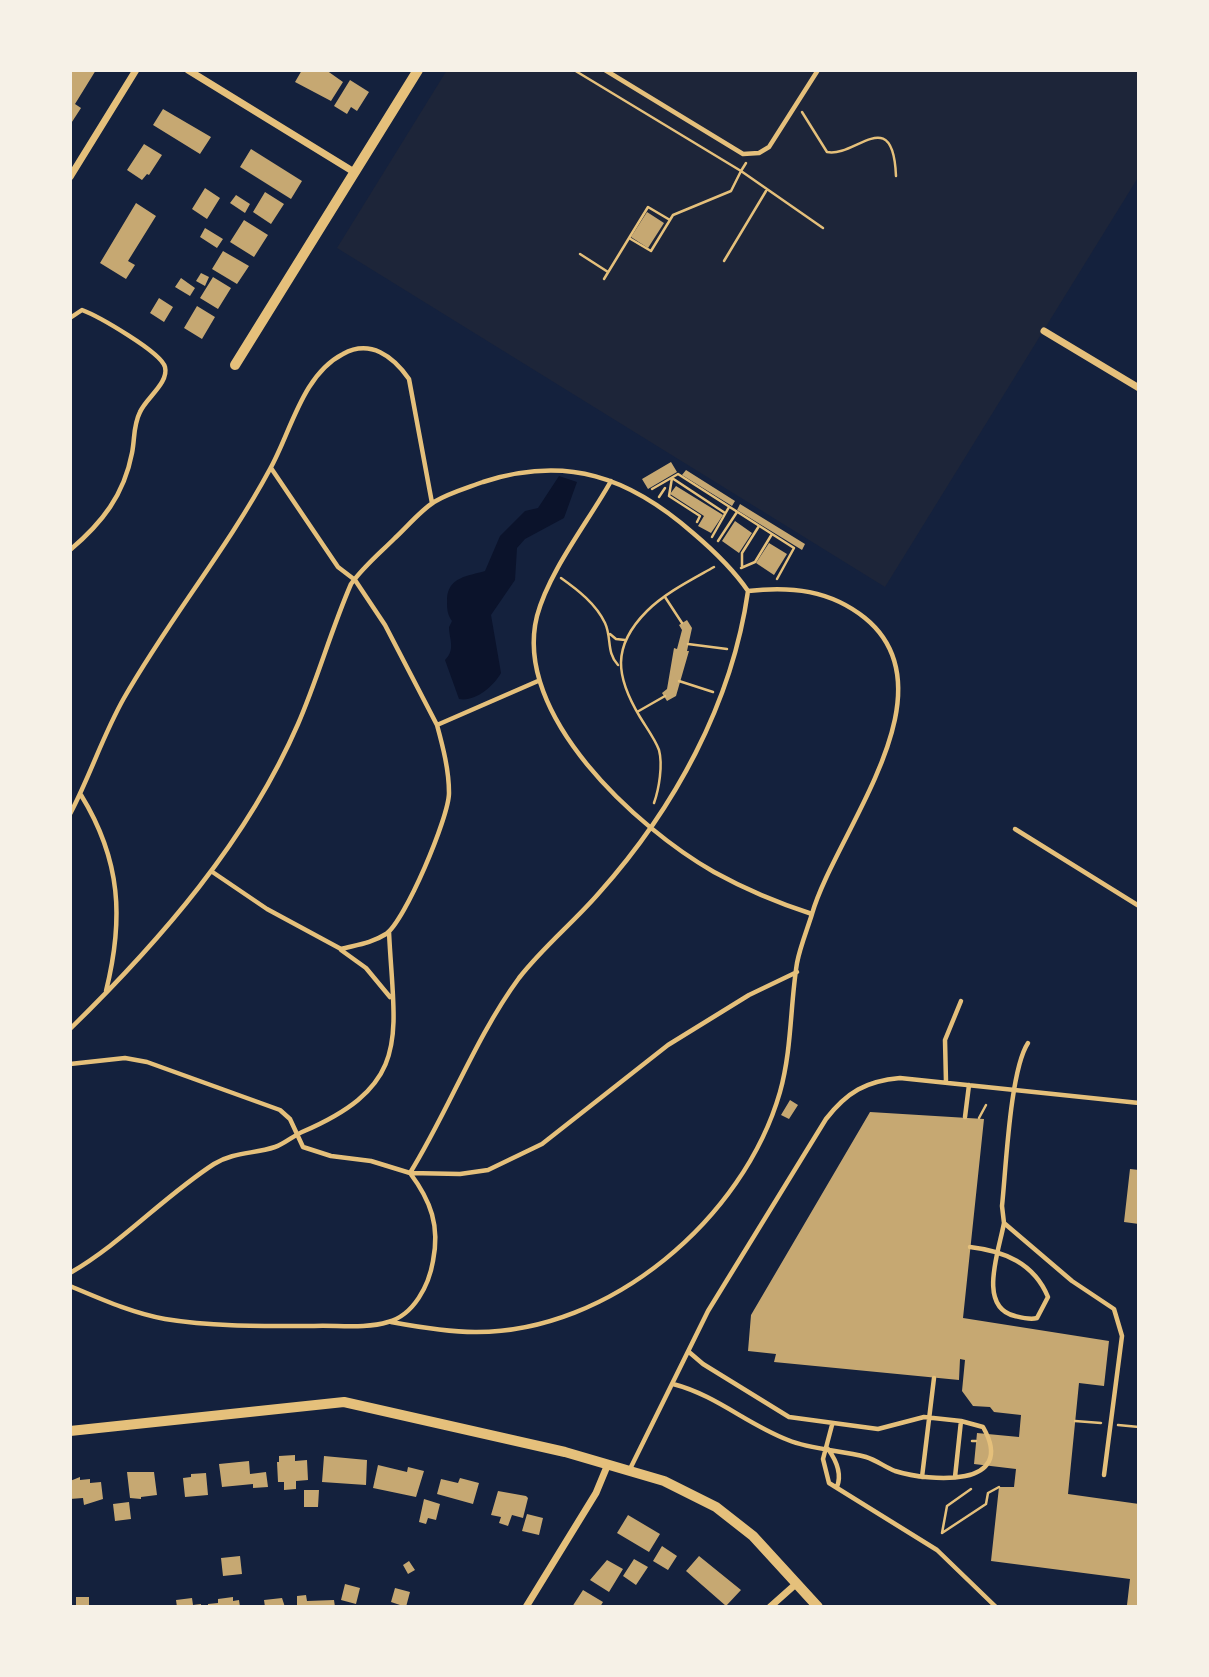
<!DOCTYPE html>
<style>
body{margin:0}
#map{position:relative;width:1209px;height:1677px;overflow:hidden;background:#14213d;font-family:"Sofia Sans Condensed",sans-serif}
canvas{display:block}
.frame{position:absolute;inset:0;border:72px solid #f6f1e7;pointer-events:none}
</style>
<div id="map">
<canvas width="1209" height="1677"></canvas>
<div class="frame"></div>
</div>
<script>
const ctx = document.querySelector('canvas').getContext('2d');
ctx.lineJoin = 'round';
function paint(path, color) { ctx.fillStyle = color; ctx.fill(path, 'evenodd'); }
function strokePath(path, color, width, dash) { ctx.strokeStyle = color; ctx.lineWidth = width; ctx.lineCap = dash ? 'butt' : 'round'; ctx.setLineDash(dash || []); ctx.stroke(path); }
paint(new Path2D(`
 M447,70h692v106l-254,411 -548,-339z`), '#1d2539');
paint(new Path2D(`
 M559,476l18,6 -13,36 -39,21 -8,9 -2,32 -24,35 10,58c-8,14 -26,29 -42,26l-14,-39c11,-11 4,-21 4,-33l3,-6c-5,-7 -5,-12 -5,-22 1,-22 21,-23 38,-28l15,-35 25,-25 13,-3z`), '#0b132b');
paint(new Path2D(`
 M70,70h26l-21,34 6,4 -11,17z
 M302,70h24l17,12 -12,19 -36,-19z
 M350,80l19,12 -12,19 -6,-4 -4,7 -13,-8z
 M163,109l48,28 -11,17 -47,-29z
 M144,144l18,11 -13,20 -2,-1 -5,6 -15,-10z
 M251,149l51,32 -11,18 -51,-32z
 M205,188l15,10 -13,21 -15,-10z
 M265,192l19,12 -13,20 -18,-12z
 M236,195l14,9 -5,9 -15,-10z
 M136,203l20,13 -28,45 7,4 -9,14 -26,-16z
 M647,212l17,11 -16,25 -17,-11z
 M244,220l24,15 -14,22 -24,-15z
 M205,228l18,11 -6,9 -17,-11z
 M223,251l26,15 -12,18 -25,-15z
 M201,273l8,4 -4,9 -9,-5z
 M213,277l18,11 -13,21 -18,-11z
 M181,278l14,10 -5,8 -15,-9z
 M159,298l14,9 -9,15 -14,-9z
 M197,306l18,11 -13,22 -18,-11z
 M671,462l6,10 -29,17 -6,-10z
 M686,470l49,31 -3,5 -50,-31z
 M676,486l47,29 -12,18 -13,-7 6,-10 -34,-22z
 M740,504l65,40 -3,6 -65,-40z
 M735,521l17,12 -13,20 -17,-12z
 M769,543l18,11 -13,21 -18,-12z
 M687,620l5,8 -5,23h2l-13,45 -9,5 -5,-8 5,-4 7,-41 3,1 5,-19 -3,-5z
 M790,1100l8,5 -9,14 -8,-4z
 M870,1112l114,7 -21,199 146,23 -5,45 -25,-3 -11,111 71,10v102l-12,-1 3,-26 -139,-18 8,-74h15l2,-18 -42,-5 3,-31 42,4 2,-22 -27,-3 -4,-5 -17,-1 -11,-15 3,-31 -5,-1 -1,21 -185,-18 2,-8 -28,-3 3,-36z
 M1130,1169l9,1v54l-15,-2z
 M295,1455v6l12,-1 1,20 -12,1v8l-12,1v-8h-6l-1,-20h2v-6z
 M324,1456l43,4 -1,25 -44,-3z
 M249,1461l1,13 16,-2 2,15 -15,1v-4l-31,3 -3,-23z
 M378,1465l29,7 1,-5 16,4 -8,26 -43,-9z
 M127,1472h27l3,23 -16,2v2l-11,-1z
 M206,1473l2,22 -23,2 -2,-19 8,-1v-3z
 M80,1477v3l10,-1v4l11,-1 2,17 -19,6 -1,-7 -13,1v-18z
 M460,1478l19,5 -6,21 -36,-10 4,-15 17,4z
 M304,1490h15l-1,17h-14z
 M498,1491l28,5 2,2 -5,20 -11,-3 -4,11 -9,-3 2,-6 -10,-2z
 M424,1499l16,5 -4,16 -8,-2 -2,6 -7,-2z
 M129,1502l2,17 -16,2 -2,-17z
 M527,1514l16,4 -4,17 -17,-4z
 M628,1515l32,19 -11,18 -32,-19z
 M662,1546l15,10 -9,14 -15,-9z
 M240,1556l2,18 -19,2 -2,-18z
 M699,1556l42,34 -15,16 -40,-35z
 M634,1559l14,8 -12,18 -13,-9z
 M607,1560l16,9 -14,23 -19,-12z
 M409,1561l6,9 -7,4 -5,-9z
 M345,1584l15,4 -4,16 -15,-4z
 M395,1588l15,4 -4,15 -15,-5z
 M583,1590l20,12 -3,5h-28z
 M306,1595l1,6 27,-1 1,7h-38v-11z
 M76,1597h13v10h-13z
 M233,1597v4l6,-1 1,7h-32v-3l10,-1v-4z
 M192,1598l1,7 8,-1v3h-24l-1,-7z
 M282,1598l3,9h-20l-1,-7z`), '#c6a872');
strokePath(new Path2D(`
 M574,70l167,101 -10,20 -58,24 -22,36 -22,-13 19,-31 22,13
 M802,112l25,40c28,6 66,-49 69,24
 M746,163l-5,8 82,57
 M580,254l28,18
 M724,261l42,-70
 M604,279l25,-41
 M672,478l-3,18 31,20 -3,6
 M672,478l53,35
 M652,489l26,-15 116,74 -17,31
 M659,497l6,-9
 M712,537l17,-30
 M718,541l19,-29
 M742,566v-13l17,-27
 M741,568l14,-6 17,-28
 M561,578c17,12 35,26 44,45 7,15 1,29 13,42
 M665,597l17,26
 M610,634l6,5 9,1
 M688,644l39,5
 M679,681l34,11
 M637,712l28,-16
 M654,803c5,-14 9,-38 5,-53 -4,-11 -13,-23 -19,-33 -24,-40 -29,-70 7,-106 18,-18 44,-31 67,-44
 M979,1118l7,-13
 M1075,1421l26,2
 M1118,1425l21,2
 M972,1441h4
 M971,1489l-24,17 -5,27 44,-29 2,-11 11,-6`), '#e5c07b', 2.5);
strokePath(new Path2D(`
 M605,70l138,84 16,-1 10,-6 49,-77
 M70,318l12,-8c16,6 79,42 83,57 4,16 -19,31 -25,45 -7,14 -5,26 -8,41 -8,42 -30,70 -62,97
 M271,468l67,99 17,13 30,45 52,100 101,-44
 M611,481c-23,41 -62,90 -74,135 -25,99 100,212 177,256 29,16 67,32 98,42
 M81,795c40,65 43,124 25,196
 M70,814c20,-38 33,-79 54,-116 45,-79 103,-149 146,-229 21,-37 32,-94 73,-115 27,-15 50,2 66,25l23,124
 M1015,829l124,77
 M211,871l56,38 74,40c15,-4 31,-6 45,-15 19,-13 63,-117 63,-141 0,-23 -6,-46 -12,-68
 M341,950l25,18 24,29
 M70,1029c91,-89 177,-188 228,-305 20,-46 33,-94 53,-140 13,-18 28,-30 44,-46 12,-11 25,-27 39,-36 15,-9 33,-14 49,-20 84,-27 146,-5 210,51 20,17 40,36 55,58 -16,113 -74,218 -149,302 -25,29 -56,54 -80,85 -44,60 -70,132 -109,195 21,28 30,53 23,88 -4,24 -19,54 -45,61 -22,7 -51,3 -74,4 -49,0 -100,1 -149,-7 -33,-6 -64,-20 -95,-33
 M1028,1043c-18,27 -22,126 -26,163l2,17 68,58 42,28 8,27 -18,139
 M70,1064l55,-6 22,4 133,48 10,9 13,28 28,9 40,5 39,12 50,1 28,-4 54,-26 126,-99 81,-50 48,-23
 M946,1082l-1,-42 16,-39
 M965,1117l4,-32
 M970,1247c34,4 64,16 78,50l-11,21c-7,2 -14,0 -22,-2 -38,-9 -16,-65 -11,-93
 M70,1273c52,-30 93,-76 144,-109 19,-12 40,-10 61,-17 9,-3 18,-11 27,-15 112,-48 92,-96 87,-200
 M391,1322c27,5 56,10 84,10 135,1 269,-114 305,-240 12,-43 10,-86 17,-129 3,-16 10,-33 15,-49 22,-79 144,-222 53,-296 -35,-28 -74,-32 -117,-27
 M673,1384c43,11 75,41 115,56 24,10 53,10 78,17 10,3 19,10 29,14 35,11 123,17 88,-44l-22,-6 -37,-4 -46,12 -89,-12 -86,-53 -14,-12
 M832,1425l-9,34 6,24 108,67 59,57
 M828,1449c8,11 14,25 9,38
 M630,1469l78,-158 118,-192c21,-27 40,-38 74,-41l239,25
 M922,1477l12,-99
 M955,1477l6,-56`), '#e5c07b', 4.5);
strokePath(new Path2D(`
 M188,70l166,102
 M70,177l66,-107
 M1044,331l95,57
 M526,1607l70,-114 12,-29
 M770,1607l27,-24`), '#e5c07b', 7);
strokePath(new Path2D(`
 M235,365l183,-295
 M70,1431l274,-29 221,50 99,29 52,26 37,29 65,71`), '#e5c07b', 10);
</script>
